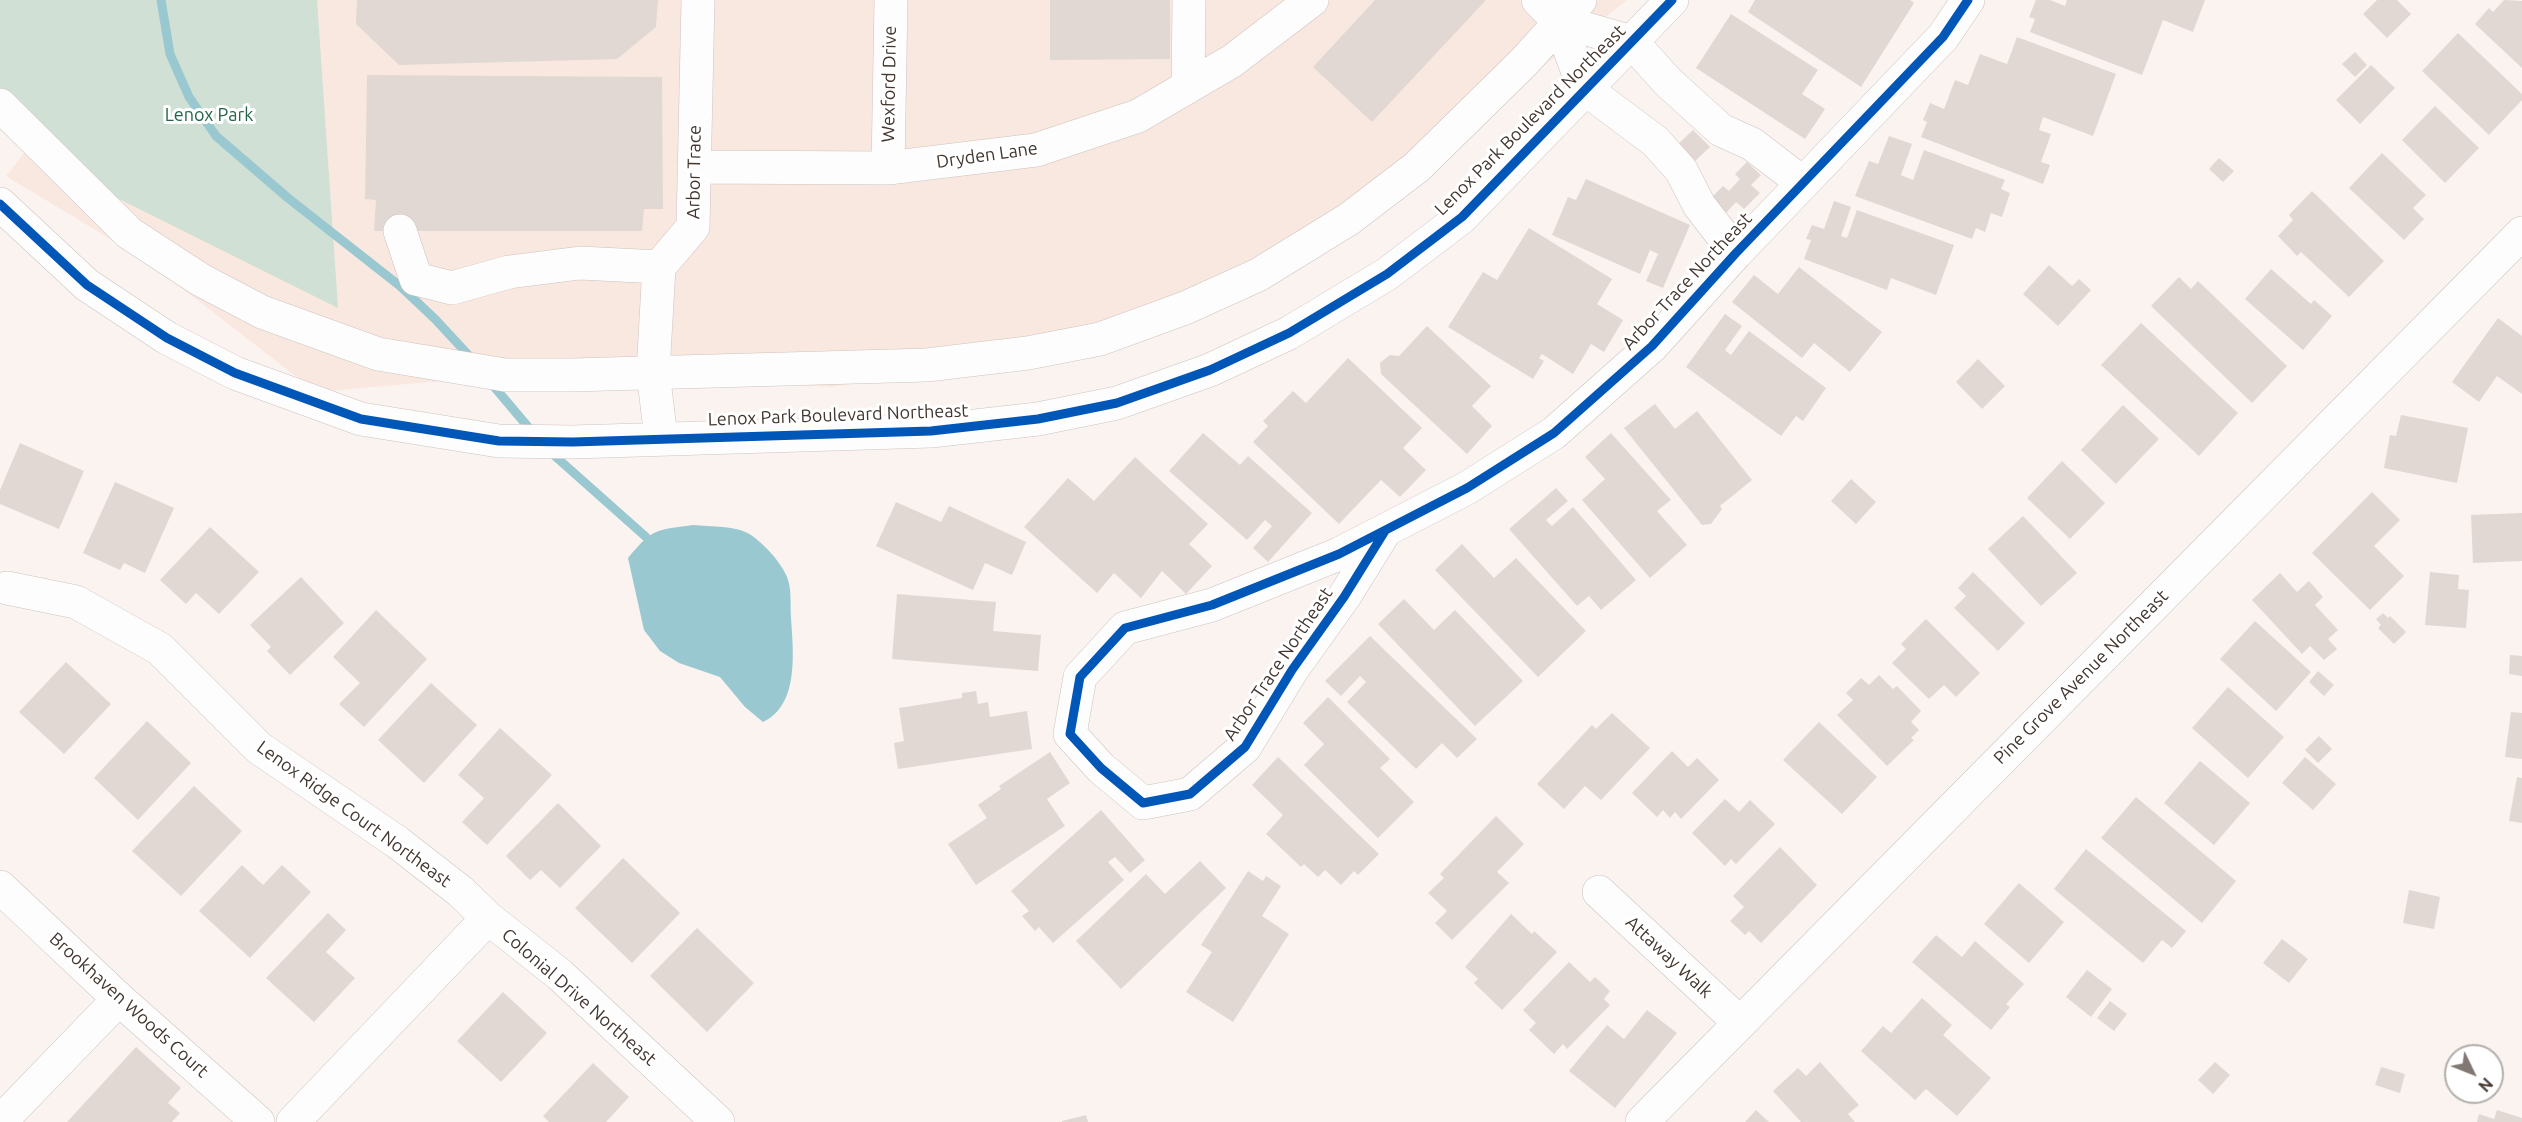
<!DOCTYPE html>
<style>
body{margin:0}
#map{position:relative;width:2522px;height:1122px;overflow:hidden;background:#faf3f0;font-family:Ubuntu,sans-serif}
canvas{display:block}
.north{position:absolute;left:2444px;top:1044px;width:60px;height:60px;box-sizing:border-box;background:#fff;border:2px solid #b3afac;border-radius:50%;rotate:133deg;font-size:16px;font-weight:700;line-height:24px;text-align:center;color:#42362f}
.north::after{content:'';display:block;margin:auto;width:21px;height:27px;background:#827873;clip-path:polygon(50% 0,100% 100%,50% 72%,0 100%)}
</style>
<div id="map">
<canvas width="2522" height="1122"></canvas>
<div class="north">N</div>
</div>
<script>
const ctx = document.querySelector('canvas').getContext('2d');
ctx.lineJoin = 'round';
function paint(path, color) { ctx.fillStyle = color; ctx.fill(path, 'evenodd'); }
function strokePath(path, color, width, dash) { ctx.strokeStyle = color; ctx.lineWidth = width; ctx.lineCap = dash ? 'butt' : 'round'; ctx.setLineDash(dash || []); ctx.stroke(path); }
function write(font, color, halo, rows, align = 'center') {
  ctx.font = font + ' Ubuntu,sans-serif'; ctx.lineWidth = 6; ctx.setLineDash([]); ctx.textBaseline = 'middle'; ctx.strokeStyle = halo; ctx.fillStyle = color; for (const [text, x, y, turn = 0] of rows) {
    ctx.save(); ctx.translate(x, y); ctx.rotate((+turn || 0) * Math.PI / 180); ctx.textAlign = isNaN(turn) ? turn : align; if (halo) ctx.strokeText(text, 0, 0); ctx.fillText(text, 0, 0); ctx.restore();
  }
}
paint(new Path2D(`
 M145,0h1482l-271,214 -135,95 -389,78 -277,-16 -239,21 -169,-131 -141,-85z`), '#f9e8e0');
paint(new Path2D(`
 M0,0h317l21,308 -225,-112 -113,-102z`), '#d0e0d4');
paint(new Path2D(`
 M693,525c18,2 43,0 58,10 13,9 30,27 36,42 5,12 3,27 4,41 2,32 9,87 -28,104l-18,-15 -25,-30 -41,-14 -19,-12 -16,-21 -16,-72c26,-31 26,-27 65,-33z`), '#99c8d1');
strokePath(new Path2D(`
 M161,0l9,54 19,43 27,39 72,62 112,88 35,33 38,41
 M491,383l43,51
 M547,449l99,88`), '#99c8d1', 9);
paint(new Path2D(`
 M357,0h301l-2,27 -39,32 -218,6 -43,-41z
 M1050,0h120v59l-120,1z
 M1375,0h111l-114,122 -59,-55z
 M1755,0h155l4,3 -53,84 -113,-75z
 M2036,0h14l15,6 2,-6h138l-12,32 -30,-12 -21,55 -112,-43 5,-13 -6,-2z
 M2377,0h20l14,14 -24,24 -24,-24z
 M2504,0l18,1v67l-47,-44 14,-16 4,4z
 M1731,14l87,56 -16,24 23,15 -20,30 -109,-71z
 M2458,33l64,61v6l-33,35 -67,-64z
 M2017,37l99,37 -23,62 -50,-19 -4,13 12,4 -10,28 9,3 -7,19 -122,-47 6,-15 -4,-2 7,-17 14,6 11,-29 13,5 12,-31 27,10z
 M2355,52l12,13 -12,12 -13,-13z
 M2371,65l24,23 -35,36 -24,-24z
 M367,75l295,2 1,132h-19l-2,22h-268l2,-31 -11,-1z
 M2435,106l44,42 -34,35 -43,-43z
 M1693,130l17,17 -15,14 -17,-17z
 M1889,136l23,8 -11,31 12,5 11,-30 81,30 -4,9 9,4 -8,24 -11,-4 -6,19 -9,-4 -4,11 -117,-43 14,-35 9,3z
 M2382,153l44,42 -13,13 11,11 -20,21 -55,-52z
 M2219,158l15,13 -11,11 -14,-13z
 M1747,162l14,13 -10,10 9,8 -16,16 -8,-7 -10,11 -15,-15 12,-12 6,5 11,-12 -5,-5z
 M1586,179l104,46 -27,63 -17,-7 12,-27 -8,-4 -10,24 -88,-39 16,-38 8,3z
 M2312,191l72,70 -35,36 -48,-45 -4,4 -19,-20 15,-16 -4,-5z
 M1834,201l17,6 -10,29 6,2 10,-28 97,35 -18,50 -45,-17 -4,12 -83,-31 7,-19 -5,-1 6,-14 12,4z
 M1529,228l83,51 -15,25 26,16 -19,32 -13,-8 -18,30 -31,-20 -3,4 5,3 -11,18 -85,-52 35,-55 14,8z
 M2049,265l23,21 7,-7 12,11 -33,36 -35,-32z
 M1799,267l83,65 -32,40 -36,-29 -12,15 -70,-56 22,-27 24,19z
 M2271,269l40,35 3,-4 18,16 -29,34 -58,-51z
 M2179,277l12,12 7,-8 89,85 -35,37 -101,-97z
 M1725,314l17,12 -17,24 6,5 18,-24 77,57 -23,33 -7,-5 -15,20 -95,-69z
 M2498,318l24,18v58l-25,-18 -18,26 -27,-20z
 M2141,323l97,90 -39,43 -98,-91z
 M1427,326l64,60 -19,20 20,20 -25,28 -86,-80 -1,-11 10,-8 9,1z
 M1348,358l74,70 -19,20 23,22 -26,27 -19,-17 -42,44 -86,-82 15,-16 -5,-5 30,-30 13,12z
 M1978,359l27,27 -23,23 -26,-27z
 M1655,404l20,25 22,-18 55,69 -32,26 2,3 -11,15 -9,1 -78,-97z
 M2123,405l36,34 -43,45 -35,-34z
 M2401,415l67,13 -11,55 -73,-15 6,-33 6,1z
 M1203,433l37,32 8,-9 64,57 -44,49 -15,-14 19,-22 -7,-6 -18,20 -78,-69z
 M1611,433l60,67 -14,11 30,34 -37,33 -68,-78 23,-21 -20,-22z
 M20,443l64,28 -25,58 -59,-25v-14z
 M1135,457l73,67 -19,20 23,22 -26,28 -24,-23 -21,27 -27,-25 -17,20 -73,-66 44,-49 26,23z
 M2062,461l43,42 -35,36 -43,-41z
 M1851,479l25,23 -20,22 -25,-23z
 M115,482l59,26 -29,65 -21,-10 -4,7 -37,-17z
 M1556,488l12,13 -22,19 6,6 21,-19 63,73 -35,30 -12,-14 -12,10 -68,-77z
 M2372,492l28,28 -26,26 30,30 -34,34 -58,-57z
 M896,502l45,20 8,-16 77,36 -14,33 -27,-12 -12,27 -97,-44z
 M2522,513v48l-49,2 -2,-48z
 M2023,516l54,57 -36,33 -53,-57z
 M210,527l49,45 -40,42 -23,-21 -10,11 -26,-24z
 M1462,544l32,34 22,-20 70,73 -48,46 -103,-107z
 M1973,572l52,51 -27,28 -44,-43 12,-12 -8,-8z
 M2430,572l29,3 -1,14 11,1 -3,38 -41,-3z
 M2280,573l17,19 12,-11 14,16 -8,8 23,25 -10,9 9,10 -13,11 -14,-14 -8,8 -50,-54z
 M301,577l43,46 -54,52 -23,-24 4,-4 -21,-22z
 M897,594l99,8 -3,29 48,4 -3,36 -146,-12z
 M1404,599l30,31 21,-20 68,71 -48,45 -97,-102z
 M376,610l51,49 -63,68 -25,-23 21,-21 -27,-26z
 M2383,613l5,5 2,-2 16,16 -12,12 -16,-16 3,-3 -5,-6z
 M1926,619l54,54 -24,24 -12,-12 -15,14 -37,-36 14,-14 -5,-5z
 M2255,621l56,51 -35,39 -56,-52z
 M1370,636l107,103 -20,19 -15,-15 -26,26 -69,-67 19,-20 -6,-6 -19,20 -16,-15z
 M2510,655l12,1v20l-13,-2z
 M66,662l45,42 -47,50 -45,-42z
 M2318,671l16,14 -10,11 -15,-14z
 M1879,675l14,14 4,-3 24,25 -10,11 8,8 -8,8 3,2 -27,26 -50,-51 16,-15 -7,-7 15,-15 8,7z
 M431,683l46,42 -53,58 -46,-43z
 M2228,687l56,50 -36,41 -56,-50z
 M976,691l2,13 10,-2 2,15 37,-6 5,38 -134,20 -4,-26 10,-2 -5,-33 63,-10v-5z
 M1328,697l62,62 -10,9 34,34 -36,36 -74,-73 20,-21 -21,-21z
 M2511,712l11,1v46l-17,-2z
 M1612,713l38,35 -49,52 -16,-14 -21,23 -27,-25 55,-59 4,4z
 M147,721l44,42 -53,57 -44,-42z
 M1819,722l58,55 -35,37 -59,-54z
 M500,728l52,47 -65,70 -25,-23 22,-24 -26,-23z
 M2319,736l13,13 -14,14 -13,-13z
 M1672,751l16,16 9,-9 22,22 -38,39 -6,-7 -5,6 -7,-8 -6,7 -25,-24z
 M1050,752l20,31 -23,16 18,27 -89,59 -28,-41 39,-26 -9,-13 23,-16 -2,-3z
 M1278,757l101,97 -21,21 -4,-4 -13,14 -16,-15 -7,7 -14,-13 -3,3 -35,-33 17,-19 -31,-30z
 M2305,757l31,27 -23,26 -31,-27z
 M2200,761l50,42 -36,42 -50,-42z
 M2517,777l5,1v45l-13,-2z
 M194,786l48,45 -61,65 -49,-45z
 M2136,797l100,84 -34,42 -101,-85z
 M1725,799l14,13 11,-12 25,24 -39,40 -5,-5 -6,7 -33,-33z
 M558,803l43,43 -41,42 -19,-18 -11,10 -24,-24z
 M1101,810l44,50 -15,13 -15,-16 -7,5 16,18 -71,63 -14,-16 -4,4 -13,-15 7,-5 -18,-20z
 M1496,816l28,28 -27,28 12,11 -57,57 -17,-17 12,-12 -19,-18 16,-15 -4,-4z
 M1780,847l37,38 -56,58 -12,-12 -4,4 -15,-14 14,-14 -11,-11z
 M2086,849l100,82 -14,17 -10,-8 -19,23 -89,-74z
 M623,858l57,55 -48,50 -57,-55z
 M1200,861l26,27 -105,101 -45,-48 70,-67 19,20z
 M242,865l21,20 19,-20 29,27 -61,66 -51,-47z
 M1248,871l15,10 3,-5 15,10 -19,30 27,18 -56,88 -47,-30 26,-40 -11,-7z
 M2019,883l45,39 -35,41 -45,-39z
 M2409,890l31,7 -6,32 -31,-6z
 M328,913l18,17 -20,22 29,26 -41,44 -48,-44z
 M1511,914l21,20 2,-3 23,21 -55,58 -28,-27 4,-4 -13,-12z
 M697,928l57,55 -47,49 -57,-56z
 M1936,935l26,22 13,-16 49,43 -18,20 4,3 -19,23 -79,-68z
 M2282,939l26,20 -19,24 -26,-20z
 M1569,962l21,20 5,-5 15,14 -6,8 6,6 -43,44 -4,-5 -9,10 -25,-24 7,-7 -13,-13z
 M2087,970l25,19 -21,28 -25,-20z
 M503,992l44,41 -46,49 -44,-41z
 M1922,998l30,27 -9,10 48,43 -34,38 -31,-27 -11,11 -54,-49 22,-25 8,7z
 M2110,1001l17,13 -13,17 -17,-13z
 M1647,1010l30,23 -62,75 -46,-37 38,-46 17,14z
 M136,1047l45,41 -13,15 12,10 -8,9h-105z
 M1820,1062l39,43 -11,9 7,8h-54l-28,-31 25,-23 8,8z
 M2215,1062l15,13 -17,19 -15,-14z
 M593,1063l36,34 -23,25h-57l-6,-6z
 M2381,1067l24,7 -5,19 -25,-8z
 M1756,1110l13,12h-24z
 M2497,1110l25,8v4h-45l2,-8 15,5z
 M1086,1115l2,7h-26v-1z`), '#e1d8d4');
const minor = new Path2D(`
 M1538,0l21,21 25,67 71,53 26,29 18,35 37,48
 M1559,21l73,21 36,40 53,48 31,14 51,39
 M1188,87l1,-87
 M0,105l129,128 72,47 61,32 116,42 127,21h67l355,-10 101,-12 72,-14 85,-31 73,-33 91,-56 68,-52 107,-105 56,-62
 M694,167l194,1 148,-18 102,-34 94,-55 80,-61
 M888,168l3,-168
 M0,204l87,81 80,53 68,35 126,46 138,22 74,1 358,-11 107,-12 79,-16 93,-33 79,-37 98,-59 75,-57 210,-217
 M400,231l16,48 36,9 57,-16 71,-9 79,4
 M661,438l-8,-66 6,-105 34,-40 5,-227
 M1385,531l-41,66 -52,73 -47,77 -55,47 -47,9 -42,-35 -31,-34 10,-57 45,-49 87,-23 127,-51 128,-66 87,-55 98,-87 84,-93 207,-216 25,-37
 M7,588l69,14 84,47 99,99 138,94 63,49 28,27 71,56 159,148
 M0,887l119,112 139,123
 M1599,892l140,130
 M0,1122l119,-123
 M293,1122l195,-204
 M1642,1122l880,-889`);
strokePath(minor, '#ccc3bf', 34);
strokePath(minor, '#fefdfd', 33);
strokePath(new Path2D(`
 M0,204l87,81 80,53 68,35 126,46 138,22 74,1 358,-11 107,-12 79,-16 93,-33 79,-37 98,-59 75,-57 210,-217
 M1385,531l-41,66 -52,73 -47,77 -55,47 -47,9 -42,-35 -31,-34 10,-57 45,-49 87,-23 127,-51 128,-66 87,-55 98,-87 84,-93 207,-216 25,-37`), '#0057b8', 9);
write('18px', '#42362f', '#fff', [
 ["Wexford Drive",889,84,-89],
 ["Lenox Park Boulevard Northeast",1530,120,-45],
 ["Dryden Lane",987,155,-8],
 ["Arbor Trace",694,172,-89],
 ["Arbor Trace Northeast",1687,281,-47],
 ["Lenox Park Boulevard Northeast",838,415,-2],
 ["Arbor Trace Northeast",1278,664,-56],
 ["Pine Grove Avenue Northeast",2081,677,-45],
 ["Lenox Ridge Court Northeast",354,814,36],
 ["Attaway Walk",1669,957,43],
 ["Colonial Drive Northeast",579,997,41],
 ["Brookhaven Woods Court",129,1005,42]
]);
write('18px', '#236547', '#fff', [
 ["Lenox Park",209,115]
]);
</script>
